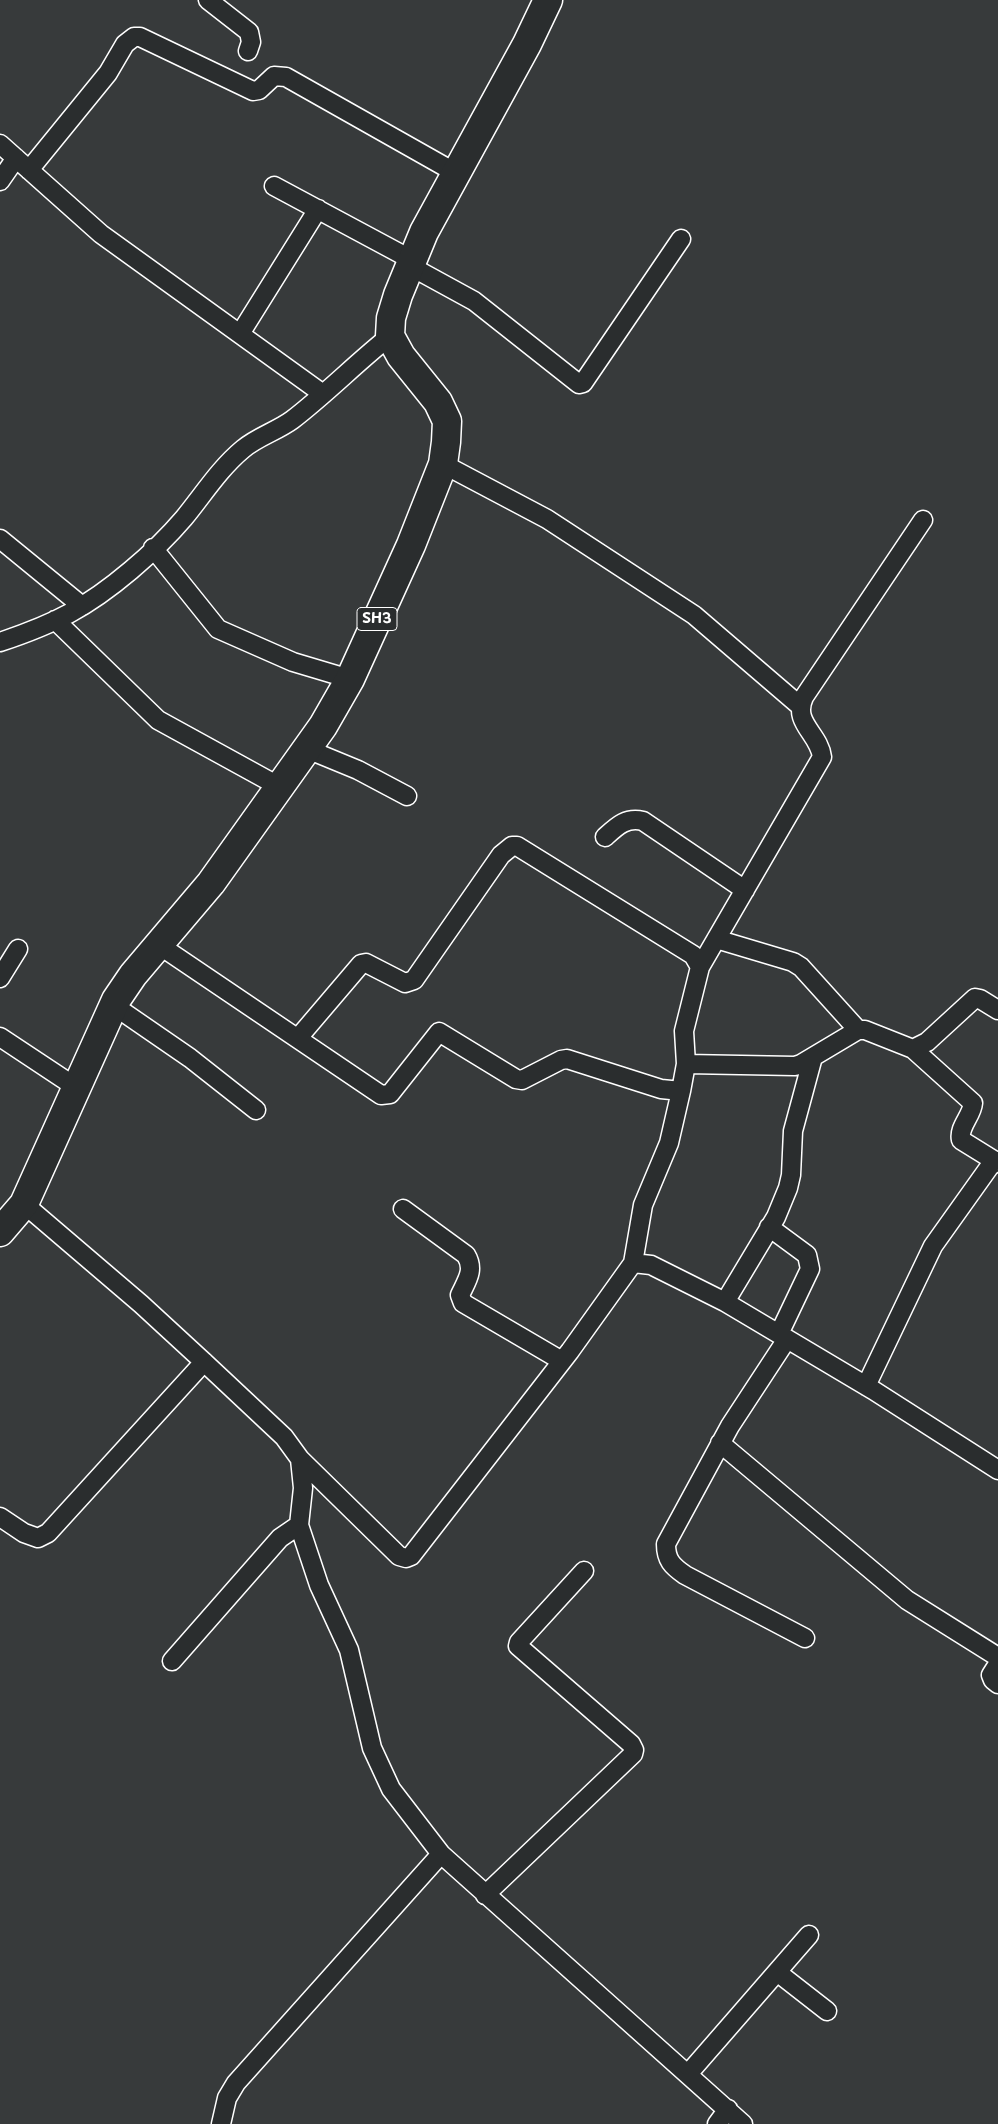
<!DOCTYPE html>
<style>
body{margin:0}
canvas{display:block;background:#373a3b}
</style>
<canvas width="998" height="2124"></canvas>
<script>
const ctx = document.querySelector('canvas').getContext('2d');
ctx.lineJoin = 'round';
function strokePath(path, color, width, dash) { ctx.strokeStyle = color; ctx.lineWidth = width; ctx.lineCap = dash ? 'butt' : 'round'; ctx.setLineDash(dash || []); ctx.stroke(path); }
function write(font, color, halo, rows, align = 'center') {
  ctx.font = font + ' "Playpen Sans",sans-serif'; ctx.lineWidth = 5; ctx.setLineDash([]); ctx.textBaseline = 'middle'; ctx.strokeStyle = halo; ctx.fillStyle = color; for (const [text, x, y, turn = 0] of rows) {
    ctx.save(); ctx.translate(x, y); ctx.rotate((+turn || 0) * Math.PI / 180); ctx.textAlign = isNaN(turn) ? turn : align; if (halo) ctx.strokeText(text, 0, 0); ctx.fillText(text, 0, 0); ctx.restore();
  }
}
const street = new Path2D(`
 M208,0l41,32 2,10 -3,9
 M0,144l101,90 222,160
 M29,170l79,-97 17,-29 9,-7h6l113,54 6,-1 15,-14 12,1 170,96
 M0,181l16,-23
 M274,186l138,74
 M410,266l64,35 105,83 4,-1 98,-144
 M240,334l78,-125
 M443,464l104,55 147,96 106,91
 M0,539l82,67
 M153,548l65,81 75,33 57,17
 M55,620l103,100 122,67
 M0,642c24,-8 48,-17 70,-29 39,-21 85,-61 114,-95 19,-23 35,-49 59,-69 14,-12 34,-18 49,-29 34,-26 64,-57 98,-84
 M307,749l51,21 49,26
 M605,837c12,-11 21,-20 38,-16l102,69
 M716,939l77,23 8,5 57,63
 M159,945l222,150 9,-1 49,-62 77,47 6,1 39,-20 6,-1 94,30 20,2
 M700,967l122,-210c-3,-24 -30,-34 -18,-60l119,-177
 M0,978l18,-29
 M113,1005l77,53 66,52
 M0,1037l77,51
 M298,1038l63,-74 5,-1 39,20 9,-3 87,-125 11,-9h5l176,109 7,12 -16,64 2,33 -5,27 -12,52 -26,62 -10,58
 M913,1049l60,54c-1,13 -15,24 -12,37l34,21
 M686,1064l109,2 6,-2 57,-34h7l48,19 14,-7 48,-44 5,1 18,11
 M24,1204l117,100 63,58 80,75 16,22 3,29 -4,37 20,60 30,65 23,98 19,41 50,65 302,270
 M403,1209l63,46c9,15 1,25 -6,40l3,8 99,58
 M769,1227l38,28 3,14 -31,65
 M725,1302l51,-85 12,-29 3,-13 2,-44 20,-74
 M787,1339l-57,87 -64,118c0,16 6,22 19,31l120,63
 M866,1386l67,-140 57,-80 8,-5
 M720,1443l187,157 91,57
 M300,1459l99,97 7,2 5,-2 159,-205 63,-88 18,2 74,37 148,88 125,80
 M0,1517l24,16 14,5 10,-5 156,-171
 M172,1661l108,-123 19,-13
 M998,1664l-7,11 2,5 5,4
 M485,1895l148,-141 1,-4 -3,-6 -113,-98 1,-4 65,-71
 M777,1972l50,39
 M688,2074l121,-139
 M221,2124l6,-26 9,-15 205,-229
 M717,2124l11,-15`);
const primary = new Path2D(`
 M0,1232l24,-28 92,-204 17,-25 78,-92 112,-157 27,-47 61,-134 32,-81 3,-22 1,-21 -9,-19 -37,-46 -11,-20 1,-18 7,-23 26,-63 103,-188 21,-44`);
strokePath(street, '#fff', 21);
strokePath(primary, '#fff', 31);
strokePath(street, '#2a2d2e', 18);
strokePath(primary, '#2a2d2e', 28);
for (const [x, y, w] of [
 [377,619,40]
]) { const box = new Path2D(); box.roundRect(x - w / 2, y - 11.5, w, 23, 4); ctx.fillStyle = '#2a2d2e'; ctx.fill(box); strokePath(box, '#fff', 1); }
write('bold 14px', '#fff', null, [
 ["SH3",377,619]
]);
</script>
